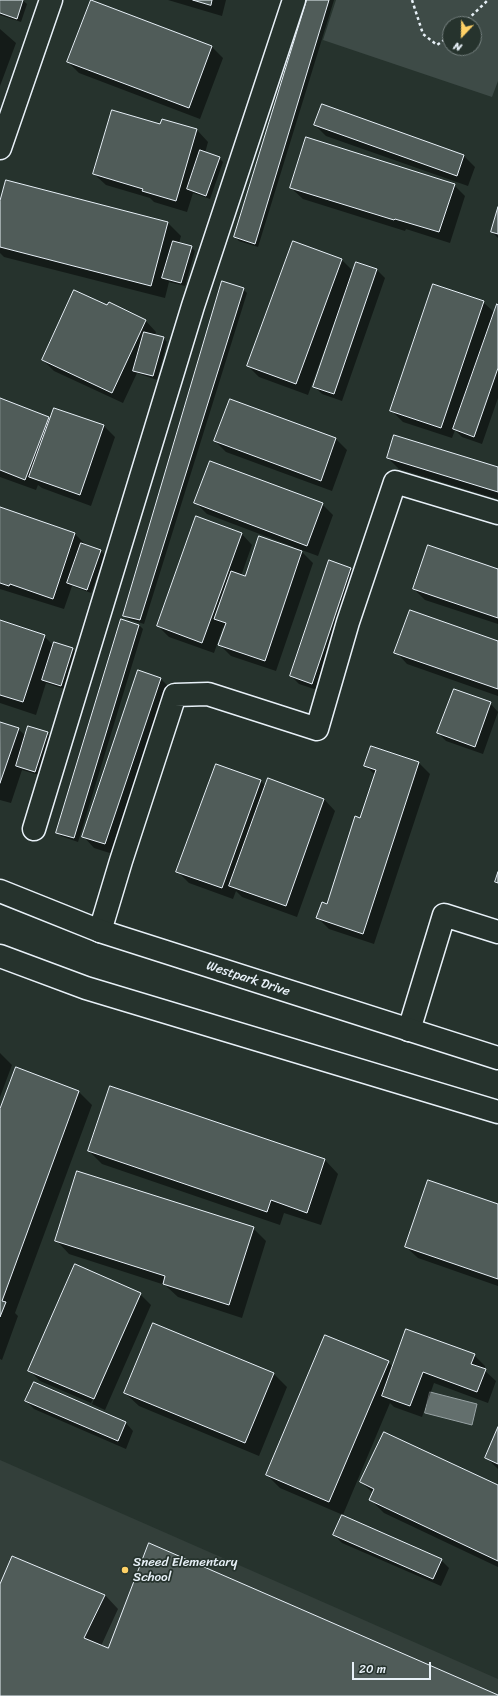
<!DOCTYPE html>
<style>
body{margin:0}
#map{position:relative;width:498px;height:1696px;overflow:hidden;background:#26332d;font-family:Sriracha,sans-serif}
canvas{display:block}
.north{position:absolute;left:442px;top:16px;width:40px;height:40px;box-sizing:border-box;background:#26332d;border:1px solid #747f7e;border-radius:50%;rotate:202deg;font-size:11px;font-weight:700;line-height:16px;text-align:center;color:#e8f1f8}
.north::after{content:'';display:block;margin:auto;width:14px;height:18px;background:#ffd166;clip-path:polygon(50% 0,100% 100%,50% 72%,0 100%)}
.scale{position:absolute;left:352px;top:1662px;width:79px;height:18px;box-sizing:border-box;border:2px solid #e8f1f8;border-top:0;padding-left:5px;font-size:12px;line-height:14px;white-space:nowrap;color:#e8f1f8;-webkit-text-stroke:3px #26332d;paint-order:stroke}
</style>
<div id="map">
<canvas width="498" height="1696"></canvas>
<div class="north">N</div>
<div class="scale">20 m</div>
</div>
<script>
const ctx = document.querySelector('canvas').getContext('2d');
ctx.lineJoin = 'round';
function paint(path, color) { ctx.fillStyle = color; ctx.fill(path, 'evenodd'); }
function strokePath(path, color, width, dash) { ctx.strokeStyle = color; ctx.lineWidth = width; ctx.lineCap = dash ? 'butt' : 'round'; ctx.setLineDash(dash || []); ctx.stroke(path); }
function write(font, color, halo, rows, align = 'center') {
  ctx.font = font + ' Sriracha,sans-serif'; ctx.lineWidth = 3.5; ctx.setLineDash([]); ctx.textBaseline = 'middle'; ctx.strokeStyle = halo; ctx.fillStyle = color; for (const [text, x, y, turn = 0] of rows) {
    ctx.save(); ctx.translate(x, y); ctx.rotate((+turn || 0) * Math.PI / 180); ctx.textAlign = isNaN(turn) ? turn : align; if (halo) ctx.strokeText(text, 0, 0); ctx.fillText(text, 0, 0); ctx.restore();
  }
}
paint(new Path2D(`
 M0,1460l498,219v17h-498z`), '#333f3a');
paint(new Path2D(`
 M336,0h162v81l-6,16 -169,-57zM450,24h24v24h-24z`), '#3e4b47');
const water = new Path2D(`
 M430,1392l47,12 -5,21 -47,-12z`);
paint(water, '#636f6d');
strokePath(water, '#98a3a5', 1);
paint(new Path2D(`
 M0,0h22l5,4 -6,18 -21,-7z
 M168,0h58l-4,16z
 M308,0h26l-76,247 -19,-6 -4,-4z
 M0,29l16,14 -16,43z
 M212,47l11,11 -23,61 -121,-46 -11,-11z
 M163,120l34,10 11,12 -3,11 14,5 4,4 -13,37 -17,-6 -6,19 -33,-10 -4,-4 -44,-13 -12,-11 67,-49z
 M315,125l149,31 11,11 -7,19 -142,-50z
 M454,185l11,11 -15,47 -44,-14 -1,2 -102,-32 -12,-11z
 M0,205l168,18 13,13 -2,7 12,4 4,4 -10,35 -16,-4 -4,16 -161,-41 -4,-4z
 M498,210v28l-6,-6z
 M342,260l12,12 3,-9 20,7 8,8 -43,123 -20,-7 -8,-8 28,-82h-1l-33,91 -49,-18 -11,-11z
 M243,289l4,4 -103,331 -16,-5 -4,-4z
 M483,302l12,11 3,-7v92l-16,46 -20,-7 -7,-7 -3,8 -49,-16 -11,-11z
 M108,307l37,13 11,12 -1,4 9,2 3,4 -10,38 -20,-7 -14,30 -69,-32 -11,-11z
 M0,399l50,21 4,-11 50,17 11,11 -24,69 -49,-18 -4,-3 -2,5 -36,-13z
 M230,400l106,39 11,11 -15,41 -106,-39 -11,-11z
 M388,458l110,11v30l-99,-30z
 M196,503l126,1 11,11 -15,41 -19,-7 14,14 -37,108 -45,-15 -11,-11 5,-16 -2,-2 -9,26 -45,-16 -11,-11 83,-93 11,12 -11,31 5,1 48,-30 -87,-33z
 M0,508l75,26 11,11 15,6 4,4 -14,38 -19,-7 -8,23 -64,-20z
 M350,568l8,8 -38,115 -21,-7 -8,-8z
 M498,570v54l-73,-24 -11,-11z
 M0,621l44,15 10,10 19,3 3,4 -12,36 -18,-6 -10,32 -36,-12z
 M139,625l4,4 -65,213 -17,-6 -4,-4z
 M498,642v54l-91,-32 -11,-12z
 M161,679l11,11 -56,165 -22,-7 -11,-12z
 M490,703l8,9 -15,42 -37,-13 -8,-8z
 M0,723l18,6 8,7 21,-3 4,4 -12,38 -17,-5 -11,33 -11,-3z
 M419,763l11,11 -56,170 -45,-15 -11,-11 10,-13 33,-85 14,-45 -9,-9z
 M216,765l45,16 5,6 58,12 11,12 -38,106 -55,-20 -6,-6 -3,8 -44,-16 -11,-11z
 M0,1053l12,12 -12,32z
 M16,1068l63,24 13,13 -77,208 3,3 -16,44 -2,-1v-247z
 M110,1088l215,72 13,14 -17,51 -37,-12 -4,12 -178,-61 -13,-13z
 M498,1205v81l-80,-28 -12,-11z
 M253,1228l13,13 -24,77 -64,-21 -13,-12 -96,-31 -13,-14z
 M140,1294l11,11 -46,105 -13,-6 48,-107h-2l-47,106 -51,-22 -11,-11z
 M474,1355l11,11 -1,4 12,11 -8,22 -54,-20 -12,34 -28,-10 -4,-4 -48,114 99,43 8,8 -8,18 -99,-43 -8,-8 9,-20 -63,-27 -13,-13 121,-113 5,5z
 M274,1374l13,13 -28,69 -120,-50 -14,-13z
 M34,1384l92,39 7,8 -7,18 -92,-40 -8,-8z
 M498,1430v39l-12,-12z
 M361,1482l137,4v81l-114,-54 -14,-14 3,-6z
 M13,1558l92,37 13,14 -17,37 7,3 390,47h-498v-109z`), '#0007');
const building = new Path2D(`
 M0,0h23l-6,19 -17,-6z
 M91,0l121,46 -23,62 -122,-46z
 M193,0h19l-1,5z
 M307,0h22l-74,244 -21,-7z
 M322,104l142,51 -7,21 -143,-51z
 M112,110l48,14 2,-5 35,10 -21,72 -34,-10 1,-2 -50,-15z
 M306,137l149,47 -16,48 -44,-13 -1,1 -104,-32z
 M200,150l20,7 -14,39 -19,-7z
 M6,180l162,42 -17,64 -151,-39v-46z
 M498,207v27l-7,-2z
 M173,241l19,5 -11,37 -19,-5z
 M293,241l49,18 -46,125 -49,-18z
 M356,262l21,7 -43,125 -21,-7z
 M222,281l22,7 -104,332 -17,-4z
 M433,284l51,17 -43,127 -51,-17z
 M74,290l33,15 2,-3 37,18 -34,73 -70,-33z
 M497,304l1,1v63l-24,69 -21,-8z
 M144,332l20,5 -11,39 -20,-5z
 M0,398l49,19 -24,63 -25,-10z
 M230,399l106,39 -15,43 -107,-40z
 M54,408l50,17 -24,70 -51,-18z
 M394,435l104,32v25l-111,-34z
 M210,461l113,42 -16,43 -113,-43z
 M0,507l75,26 -22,66 -43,-15 -1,2 -9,-3z
 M196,516l46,17 -40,110 -45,-17z
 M259,536l43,15 -37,110 -47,-16 8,-22 -12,-4 17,-48 14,5z
 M81,543l20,7 -14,40 -20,-7z
 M428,545l70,24v49l-85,-29z
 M329,560l22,8 -39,116 -22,-8z
 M410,610l88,31v48l-104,-36z
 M121,619l18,6 -65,213 -18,-5z
 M0,620l45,15 -22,67 -23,-7z
 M54,642l19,6 -12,38 -19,-6z
 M138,670l23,8 -56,166 -23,-7z
 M454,689l37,13 -16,45 -38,-14z
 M0,722l19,6 -19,55z
 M28,726l20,6 -13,40 -19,-6z
 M371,746l48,16 -56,172 -47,-16 6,-16 5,2 28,-88 5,2 16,-48 -12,-4z
 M216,764l45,16 -39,108 -46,-16z
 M268,778l56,21 -38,107 -57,-20z
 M498,872v11l-3,-1z
 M16,1067l63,24 -77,210 4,1 -6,15v-208z
 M110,1086l215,73 -18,54 -36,-13 -4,12 -179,-61z
 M77,1171l177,56 -25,78 -66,-21 2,-8 -110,-35z
 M428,1180l70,24v75l-93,-32z
 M75,1264l66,29 -47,106 -66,-28z
 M153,1323l121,50 -29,70 -121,-50z
 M406,1329l69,25 -4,10 15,5 -9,23 -54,-20 -13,34 -28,-10z
 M325,1335l64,26 -60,141 -63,-27z
 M34,1382l92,40 -8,19 -93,-40z
 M498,1427v37l-13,-6z
 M384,1432l114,53v76l-129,-61 5,-11 -14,-7z
 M342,1515l100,44 -9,20 -100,-44z
 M149,1543l349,152v1h-498v-112l12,-28 93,39 -21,43 24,10z`);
paint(building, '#505c59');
strokePath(building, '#e8f1f8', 1);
const minor = new Path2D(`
 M0,148l51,-148
 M34,829l159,-523 101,-306
 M100,931l21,-70 54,-166 33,-1 109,35 31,-107 47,-140 103,31
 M409,1030l35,-115 54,17`);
const major = new Path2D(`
 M0,891l100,40 398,127
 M0,956l86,32 412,124`);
strokePath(minor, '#e8f1f8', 25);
strokePath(major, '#e8f1f8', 25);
strokePath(new Path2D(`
 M412,0l11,34 14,11 13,-9
 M463,24l25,-24`), '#e8f1f8', 2.5, [3, 3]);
strokePath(minor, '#26332d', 22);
strokePath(major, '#26332d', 22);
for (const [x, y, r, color] of [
 [125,1570,4,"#ffd166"]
]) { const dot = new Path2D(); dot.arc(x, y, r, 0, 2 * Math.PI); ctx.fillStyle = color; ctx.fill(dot); strokePath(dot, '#26332d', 1.5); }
write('13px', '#e8f1f8', '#26332d', [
 ["Westpark Drive",248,979,18]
]);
write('13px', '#e8f1f8', '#26332d', [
 ["Sneed Elementary",133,1563],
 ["School",133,1578]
], 'left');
</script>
